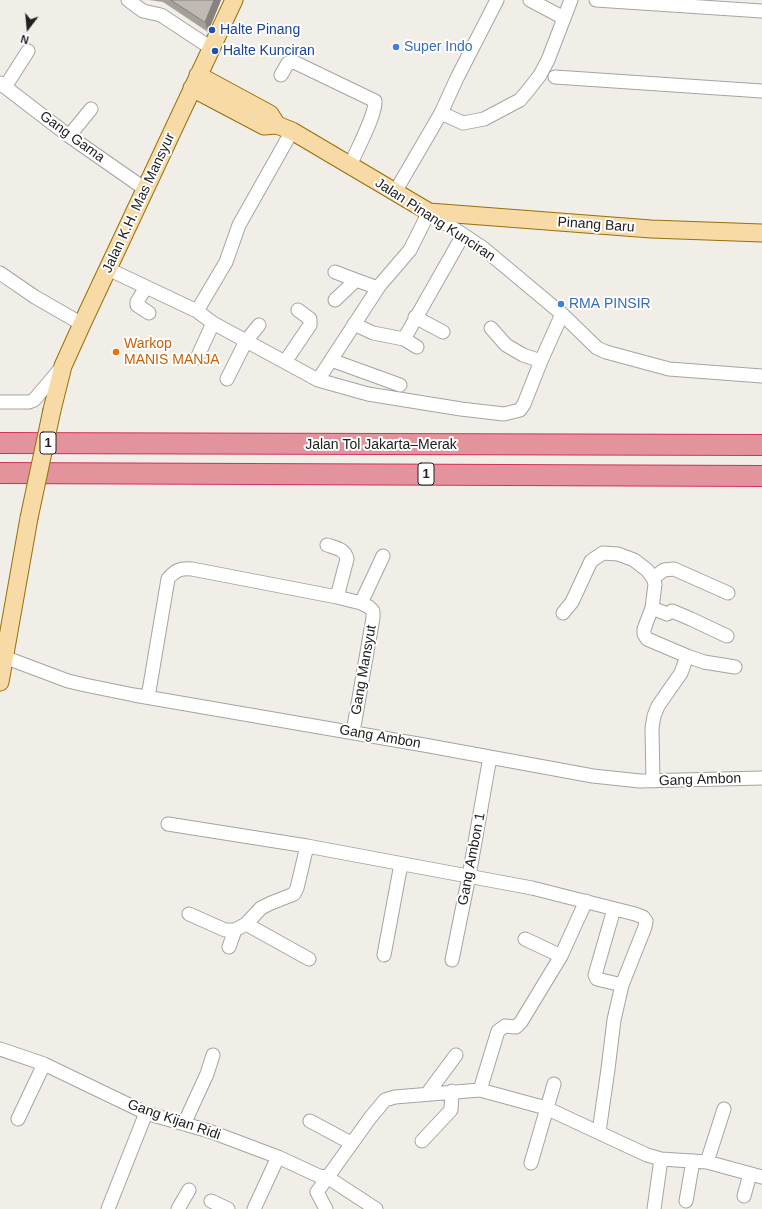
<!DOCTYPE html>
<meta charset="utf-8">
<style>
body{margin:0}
#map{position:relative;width:762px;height:1209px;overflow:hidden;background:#f0eee7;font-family:Arial,sans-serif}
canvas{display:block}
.north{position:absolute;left:8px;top:8px;width:40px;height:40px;-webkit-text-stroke:3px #fff;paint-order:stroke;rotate:196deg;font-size:11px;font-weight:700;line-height:16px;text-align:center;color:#202020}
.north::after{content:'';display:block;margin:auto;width:14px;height:18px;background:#202020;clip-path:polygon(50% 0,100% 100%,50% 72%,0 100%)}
</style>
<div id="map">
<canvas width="762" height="1209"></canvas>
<div class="north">N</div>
</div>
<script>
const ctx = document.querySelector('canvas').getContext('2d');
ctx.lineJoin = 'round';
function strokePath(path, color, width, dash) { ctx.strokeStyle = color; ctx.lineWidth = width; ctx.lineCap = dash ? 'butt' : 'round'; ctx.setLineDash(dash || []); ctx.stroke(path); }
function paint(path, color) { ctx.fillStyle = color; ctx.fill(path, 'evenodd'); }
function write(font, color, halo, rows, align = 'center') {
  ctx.font = font + ' Arial,sans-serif'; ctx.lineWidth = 4; ctx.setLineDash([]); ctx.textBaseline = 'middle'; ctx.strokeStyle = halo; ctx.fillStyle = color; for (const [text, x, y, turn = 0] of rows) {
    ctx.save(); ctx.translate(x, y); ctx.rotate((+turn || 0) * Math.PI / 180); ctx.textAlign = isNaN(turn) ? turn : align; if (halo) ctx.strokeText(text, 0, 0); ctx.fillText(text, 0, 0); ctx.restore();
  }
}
const minor = new Path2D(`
 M128,0l15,11 18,4 50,33
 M530,0l34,18
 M596,0l166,11
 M281,75l7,-12 6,-1 81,39c1,14 -19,50 -25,65
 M555,77l207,14
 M0,83l69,53 76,53
 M5,87l23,-36
 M441,113l22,10 21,-4 36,-19 10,-12 10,-13 8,-15 23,-60
 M69,136l22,-27
 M395,192l46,-79 16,-35 40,-78
 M108,269l89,42 16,12 105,57 50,14 93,15 43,5 16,-4 4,-6 17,-43 21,-47
 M335,272l21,8
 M0,273l35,24 47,27
 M146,287l-9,15v3l12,8
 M335,300l21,-20 22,8
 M197,311l29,-49 13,-37 53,-94
 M415,317l28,15
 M354,324l19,9 31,6 13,8
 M491,328l15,17 17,10 18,6
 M404,339l59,-104
 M197,358l16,-35
 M331,360l69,25
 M285,362l25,-37v-6l-12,-9
 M227,379l19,-38 13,-16
 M318,380l62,-95 30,-35 19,-38 54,36 79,66 35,34 9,4 63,17 93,7
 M0,402h29l5,-2 27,-32
 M327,545c9,3 18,4 20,14l-10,38
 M653,578l11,-8 10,-1 54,24
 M361,603l22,-47
 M652,608l-8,21v5l3,5 40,17 -6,17 -23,33 -4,10 -2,12 1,53
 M563,613l9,-11 19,-41 12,-8 15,1 16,6 13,10 6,8 2,6 -3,24 15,6 5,-3 19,8 36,17
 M687,656l17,6 31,5
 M4,657l64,24 17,4 49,10 290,50 169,31 47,5 122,-3
 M148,697l20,-118c7,-9 13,-11 24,-10l145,28 24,6 8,4 4,4v7l-20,114
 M168,824l139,22 225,42 103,26 8,3 3,4 -1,6 -23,58 -8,35 -6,49 -9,63
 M614,909l-19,66 2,4 25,6
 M189,914l36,16h10l11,-6 63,35
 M246,924l15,-16 10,-5 23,-9 3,-6 10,-42
 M525,939l36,17
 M229,947l6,-17
 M384,955l17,-91
 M452,960l17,-84 21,-119
 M0,1049l44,15 102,49 63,18 69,26 41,19 8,1 49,32
 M480,1090l18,-59 7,-5 11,1 5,-5 40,-66 25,-55
 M427,1094l29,-39
 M18,1119l26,-55
 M310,1121l41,22
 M184,1124l23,-50 6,-19
 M422,1141l29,-31 1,-19
 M707,1162l17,-53
 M531,1163l23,-79
 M744,1196l6,-22
 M211,1201l17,8
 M686,1201l7,-40
 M108,1209l38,-96
 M178,1209l11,-19
 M254,1209l24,-52
 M326,1209l-9,-17 53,-74 15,-18 10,-3 85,-7 66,18 101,47 14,4 46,3 55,15
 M654,1209l7,-50`);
const major = new Path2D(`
 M198,75l72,39 7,11
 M192,88l72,38 13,-1 15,6 137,81 222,17 111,4
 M52,410l11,-44 19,-42 152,-324
 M0,682l29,-164`);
const highway = new Path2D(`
 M0,443l762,2
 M0,473l762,3`);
strokePath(minor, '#a4a4a4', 15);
strokePath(major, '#957108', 19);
strokePath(highway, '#d3305b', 22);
strokePath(minor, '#fff', 13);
strokePath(major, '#f7daa5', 17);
strokePath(highway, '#e3939c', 20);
const majorBridge = new Path2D(`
 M29,518l23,-108`);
strokePath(majorBridge, '#957108', 19, []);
strokePath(majorBridge, '#f7daa5', 17);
paint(new Path2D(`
 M149,0h72l-13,32 -45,-30z`), '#a6a09b');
paint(new Path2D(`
 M214,0h7l-13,32 -3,-10z`), '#87827e');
const building = new Path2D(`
 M171,0h43l-9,22z`);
paint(building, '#c1bab4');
strokePath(building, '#87827e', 1);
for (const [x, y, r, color] of [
 [212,30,4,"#1a4fb4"],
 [396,47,4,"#3f7fe0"],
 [215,51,4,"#1a4fb4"],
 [561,304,4,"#3f7fe0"],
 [116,352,4,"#e8710a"]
]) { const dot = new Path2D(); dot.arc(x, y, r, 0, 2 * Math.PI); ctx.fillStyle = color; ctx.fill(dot); strokePath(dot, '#fff', 1.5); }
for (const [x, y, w] of [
 [48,443,16],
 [426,474,16]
]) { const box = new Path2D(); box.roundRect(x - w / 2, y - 11, w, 22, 3); ctx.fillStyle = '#fff'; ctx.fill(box); strokePath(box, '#202020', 1); }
write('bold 13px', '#202020', null, [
 ["1",48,443],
 ["1",426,474]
]);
write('14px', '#164399', '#fff', [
 ["Halte Pinang",220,30],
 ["Halte Kunciran",223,51]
], 'left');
write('14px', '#366cbe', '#fff', [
 ["Super Indo",404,47],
 ["RMA PINSIR",569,304]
], 'left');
write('14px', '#202020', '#fff', [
 ["Gang Gama",72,137,36],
 ["Jalan K.H. Mas Mansyur",139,203,-65],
 ["Jalan Pinang Kunciran",435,220,33],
 ["Pinang Baru",596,225,4],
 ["Jalan Tol Jakarta–Merak",381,445],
 ["Gang Mansyut",364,670,-80],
 ["Gang Ambon",380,737,10],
 ["Gang Ambon",700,780,-2],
 ["Gang Ambon 1",472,859,-79],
 ["Gang Kijan Ridi",174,1120,19]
]);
write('14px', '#c56008', '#fff', [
 ["Warkop",124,344],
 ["MANIS MANJA",124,360]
], 'left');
</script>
